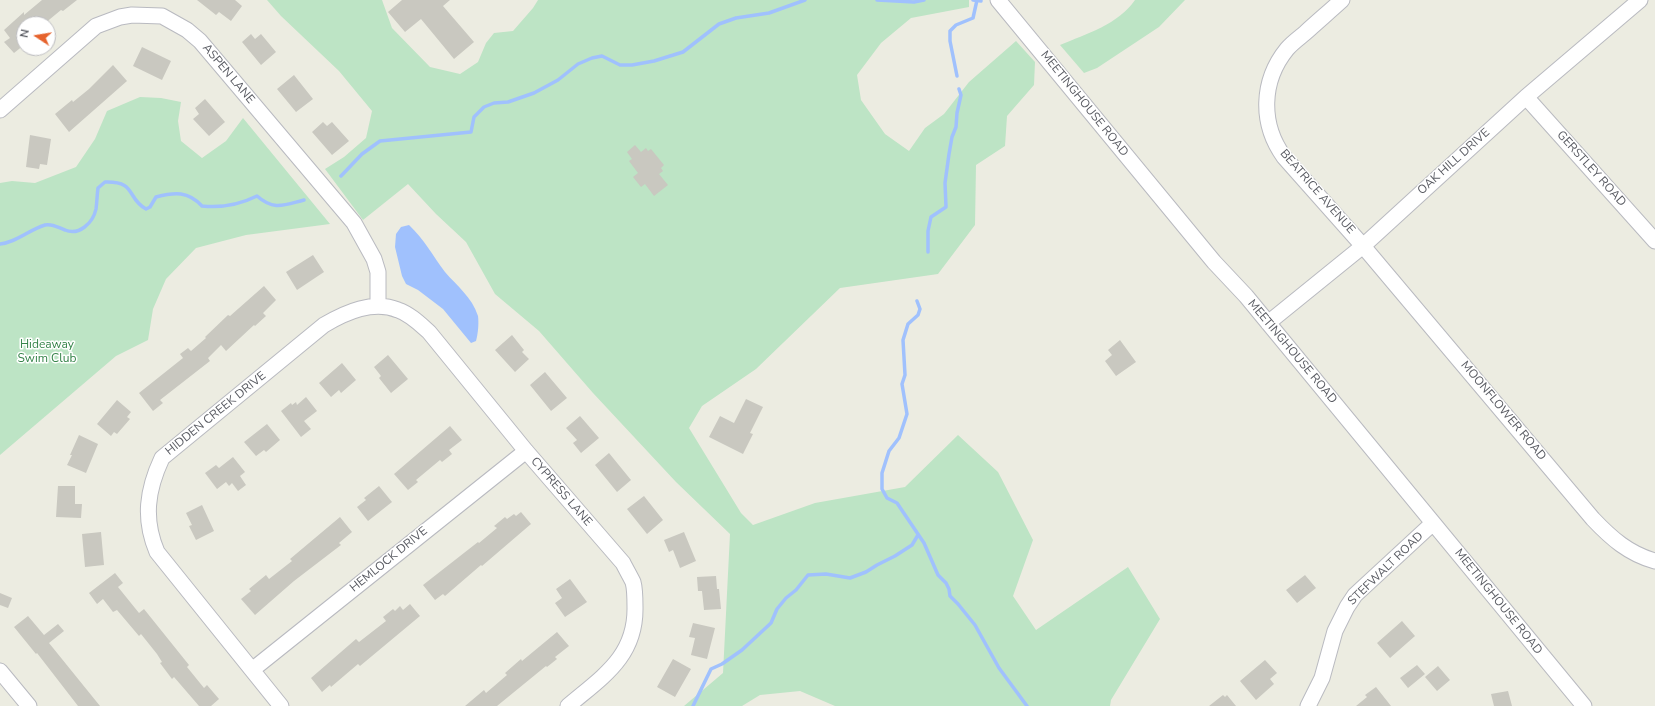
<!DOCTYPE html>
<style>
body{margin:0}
#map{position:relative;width:1655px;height:706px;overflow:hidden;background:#ecece1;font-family:"Nunito Sans",sans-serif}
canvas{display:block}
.north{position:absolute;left:16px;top:16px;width:40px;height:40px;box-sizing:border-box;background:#fff;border:1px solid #bdbdc0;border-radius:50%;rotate:282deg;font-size:11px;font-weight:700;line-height:16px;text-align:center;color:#595b62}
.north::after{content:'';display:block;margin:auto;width:14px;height:18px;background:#e6632d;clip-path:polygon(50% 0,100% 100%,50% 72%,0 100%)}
</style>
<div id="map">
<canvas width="1655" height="706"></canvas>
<div class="north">N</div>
</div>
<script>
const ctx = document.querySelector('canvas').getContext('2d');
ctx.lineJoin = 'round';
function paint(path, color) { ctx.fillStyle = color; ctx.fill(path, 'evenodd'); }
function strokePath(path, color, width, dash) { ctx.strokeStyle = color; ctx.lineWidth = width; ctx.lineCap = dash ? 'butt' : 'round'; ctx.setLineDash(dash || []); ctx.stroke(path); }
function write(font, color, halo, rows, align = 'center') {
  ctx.font = font + ' "Nunito Sans",sans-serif'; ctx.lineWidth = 3; ctx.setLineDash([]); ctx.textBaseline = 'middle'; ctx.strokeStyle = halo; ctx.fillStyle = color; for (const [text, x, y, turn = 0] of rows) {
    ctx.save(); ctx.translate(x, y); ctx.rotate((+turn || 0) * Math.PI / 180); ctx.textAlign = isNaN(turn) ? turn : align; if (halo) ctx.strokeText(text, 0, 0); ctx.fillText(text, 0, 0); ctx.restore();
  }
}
paint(new Path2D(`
 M267,0h115l10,28 38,39 30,7 18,-12 8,-19 8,-10 19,-2 20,-23 5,-8h431v7l-58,11 -30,25 -24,32 4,25 24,34 24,17 16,-23 19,-14 25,-32 47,-41 19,21 -1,23 -27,31 -2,30 -29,19 -1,60 -37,49 -98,14 -84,81 -54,37 -13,22 52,85 12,12 62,-22 90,-16 53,-52 40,37 35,68 -20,56 23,34 92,-63 32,52 -49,81 -1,6h-275l-35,-15 -40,4 -18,11h-58l39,-33 7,-139 -54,-52 -83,-89 -54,-62 -44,-37 -29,-52 -30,-28 -28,-30 -45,36 -38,-51 19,-12 22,-19 6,-27 -33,-40 -58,-55z
 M1135,0h50l-26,27 -62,41 -13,5 -24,-28c26,-11 59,-21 75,-45z
 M140,97l21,1 20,4 -3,19 3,20 21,17 24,-17 17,-23 87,106 -84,11 -50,13 -30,31 -13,30 -5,31 -32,16 -116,99v-272l12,-2 23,2 41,-16 19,-28 12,-28z`), '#bde4c5');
paint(new Path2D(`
 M409,225c15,14 24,31 36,47 12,14 27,25 33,44 1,8 0,18 -2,25l-5,2 -28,-34 -25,-19 -12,-6 -4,-8 -7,-29 1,-13 5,-7z`), '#a0c1fd');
strokePath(new Path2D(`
 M877,0l37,2 10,-2
 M973,0l8,1
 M957,76l-7,-35v-10l6,-6 17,-7 4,-18
 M341,176l21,-22 18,-13 91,-9 3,-15 10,-10 10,-4 14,-1 26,-9 24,-13 20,-16 14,-6 10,-2 18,9h12l22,-4 29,-9 36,-28 17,-6 33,-5 36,-13
 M0,244c16,-1 30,-15 45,-19 7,-2 14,3 20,5 14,6 28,-7 31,-21 1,-7 1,-14 2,-21l7,-6c32,-1 21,16 41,27l4,-2 6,-10c19,-5 32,-6 46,9 20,2 37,-1 55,-10 17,15 27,9 47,4
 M928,252v-21l3,-14 15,-10 -1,-24 4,-29 3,-17 4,-10 1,-14 4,-18 -2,-6
 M917,301l3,8 -2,6 -10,9 -5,16 2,35 -3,9 5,30 -8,24 -10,13 -7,22v16l5,9 10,5 27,40 14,32 8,8 3,6 1,7 8,8 17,21 24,43 28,38
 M693,706l18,-37 11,-5 20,-14 29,-27 6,-14 9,-11 10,-8 12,-15 18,-1 24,4 16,-6 11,-7 18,-9 17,-11 6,-10`), '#a0c1fd', 3.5);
paint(new Path2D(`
 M42,0h35l-14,11 -2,-1 -17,14h-20v21l-10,8 -10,-11 6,-4 -6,-8 20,-18v3z
 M197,0h38l7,6 -11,15 -12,-9 -3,3z
 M402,0h48l-7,6 31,36 -20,17 -33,-40 -16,13 -17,-20z
 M251,34l4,5 6,-5 15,18 -15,13 -19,-23z
 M142,47l29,14 -9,19 -29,-14z
 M113,65l14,16 -58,51 -14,-18 17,-14 1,2 16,-13z
 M294,75l19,24 -17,13 -19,-23z
 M205,99l20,23 -16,14 -16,-17 6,-5 -4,-6z
 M323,122l4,4 5,-4 17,19 -17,14 -20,-23z
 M30,135l21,4 -4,26 -7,-1 -1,5 -13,-2z
 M635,145l6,7 5,-4 2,3 3,-2 13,16 -3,3 2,3 -4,3 9,11 -14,11 -9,-12 -4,3 -8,-10 5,-4 -9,-12 3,-2 -5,-7z
 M313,255l11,17 -27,18 -11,-18z
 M264,286l12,14 -13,13 3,3 -11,10 -1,-1 -28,26 -5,-6 -13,13 2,3 -50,39 3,3 -10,8 -14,-18 44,-35 -3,-4 8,-6 3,3 15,-13 -1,-1 23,-22 2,1z
 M512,335l12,15 -2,2 7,7 -14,13 -20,-22z
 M1120,340l16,22 -20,14 -11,-15 7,-6 -4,-5z
 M388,355l20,24 -17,14 -12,-15 2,-2 -7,-9z
 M342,363l14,17 -15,13 -2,-3 -8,7 -12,-14z
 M545,372l22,26 -16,13 -21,-26z
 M306,397l11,14 -13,10 7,8 -10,8 -20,-26 10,-8 1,2 4,-3 1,3z
 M746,399l17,8 -13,26 3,1 -10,20 -34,-17 11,-21 14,7z
 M117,400l14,12 -4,5 3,2 -13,15 -3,-2 -3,4 -14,-12z
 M580,416l19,22 -18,15 -8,-10 4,-3 -11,-12z
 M267,424l13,16 -14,12 -2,-2 -8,6 -12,-14z
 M450,426l12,14 -13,10 3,4 -10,8 -2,-2 -24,20 2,2 -10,8 -14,-16z
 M79,435l19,9 -12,29 -19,-8 5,-10h-2z
 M609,453l22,27 -14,12 -22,-27z
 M233,457l12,15 -5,4 6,9 -8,6 -6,-8 -3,3 -3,-4 -9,7 -12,-16 11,-8 3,3z
 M58,486h17v18h7l-1,14 -25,-1z
 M379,486l13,16 -24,19 -11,-14 9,-7 -2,-2z
 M644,496l19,24 -16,14 -20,-25z
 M202,505l12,26 -18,9 -7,-14 3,-1 -6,-12z
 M521,512l10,12 -49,42 -1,-1 -36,31 -2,-2 -8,6 -12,-15 55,-43 1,1 18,-15 -3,-2 11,-9 2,2 7,-5 2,2z
 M340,517l12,15 -13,11 2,2 -47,36 -39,34 -14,-16 10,-8 -2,-2 17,-14 3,4 23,-18 -2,-2z
 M101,532l3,33 -19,2 -3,-33z
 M684,532l12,29 -16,7 -7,-18 -4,2 -5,-12z
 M115,573l8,10 -5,4 21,26 5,-4 45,56 -2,2 17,21 3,-3 12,14 -8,7h-12l-25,-29 -2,2 -12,-16 2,-1 -5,-8 -16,-20 -2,2 -22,-26 -4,2 -10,-13 -6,5 -8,-11z
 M1305,575l11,13 -19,15 -11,-13z
 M716,576l1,13h2l2,20 -17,1 -2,-19h-4l-1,-14z
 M570,579l17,23 -22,15 -10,-14 7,-5 -6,-9z
 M0,593l12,5 -4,10 -8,-3z
 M410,604l10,12 -60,50 -2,-2 -27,23 -1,-2 -8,7 -11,-14 45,-39 3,3 27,-21 -3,-4 10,-8 2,2 5,-5 3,4z
 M28,616l16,19 14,-11 6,7 -15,12 51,63h-22l-41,-53 -1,1 -22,-27z
 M1402,621l13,15 -25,22 -13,-15z
 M693,623l22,5 -8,31 -16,-4 4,-17 -6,-1z
 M557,632l12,14 -14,11 2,2 -10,8 -1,-1 -49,40h-32l19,-16 2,3 21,-18 -2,-2 16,-14 1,2z
 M673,659l18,10 -16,28 -18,-10z
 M1265,660l12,13 -7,6 4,5 -18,16 -16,-19z
 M1417,665l8,9 -17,14 -8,-10z
 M1438,666l12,14 -13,11 -12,-14z
 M1376,687l15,19h-35l11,-9 -2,-2z
 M1508,691l4,15h-18l-3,-12z
 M1223,695l2,2 2,-2 9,11h-27z`), '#c9c8c0');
const minor = new Path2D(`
 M998,0l216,262 32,34 338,410
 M1342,0c-12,11 -25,22 -37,33 -6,5 -13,10 -18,16 -26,32 -27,75 -3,108l79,89 230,273c18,19 36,35 62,42
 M1526,97l129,144
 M0,110l96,-84 24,-9 12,-2 30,1 25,14 13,11 154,182 20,36 4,13v33
 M1268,323l95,-77 163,-149 114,-97
 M252,670l274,-219
 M0,671l29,35
 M281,706l-124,-154c-14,-33 -10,-62 5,-94l162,-133c22,-13 49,-25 74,-15 12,4 22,14 31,22l97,119 97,112c3,6 7,13 10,19 2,7 2,17 2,25 1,50 -33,70 -67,99
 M1308,706l14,-28 13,-47 12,-24 8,-12 78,-72`);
strokePath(minor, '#b9bac0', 17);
strokePath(minor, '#fff', 15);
write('12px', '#595b62', '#fff', [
 ["ASPEN LANE",228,74,50],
 ["MEETINGHOUSE ROAD",1084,104,51],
 ["OAK HILL DRIVE",1454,162,-42],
 ["GERSTLEY ROAD",1591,169,48],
 ["BEATRICE AVENUE",1317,192,49],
 ["MEETINGHOUSE ROAD",1292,352,50],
 ["MOONFLOWER ROAD",1503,411,50],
 ["HIDDEN CREEK DRIVE",216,414,-39],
 ["CYPRESS LANE",561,492,49],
 ["HEMLOCK DRIVE",389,560,-39],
 ["STEFWALT ROAD",1386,569,-44],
 ["MEETINGHOUSE ROAD",1498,602,51]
]);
write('12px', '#36844a', '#fff', [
 ["Hideaway",47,345],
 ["Swim Club",47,359]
]);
</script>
